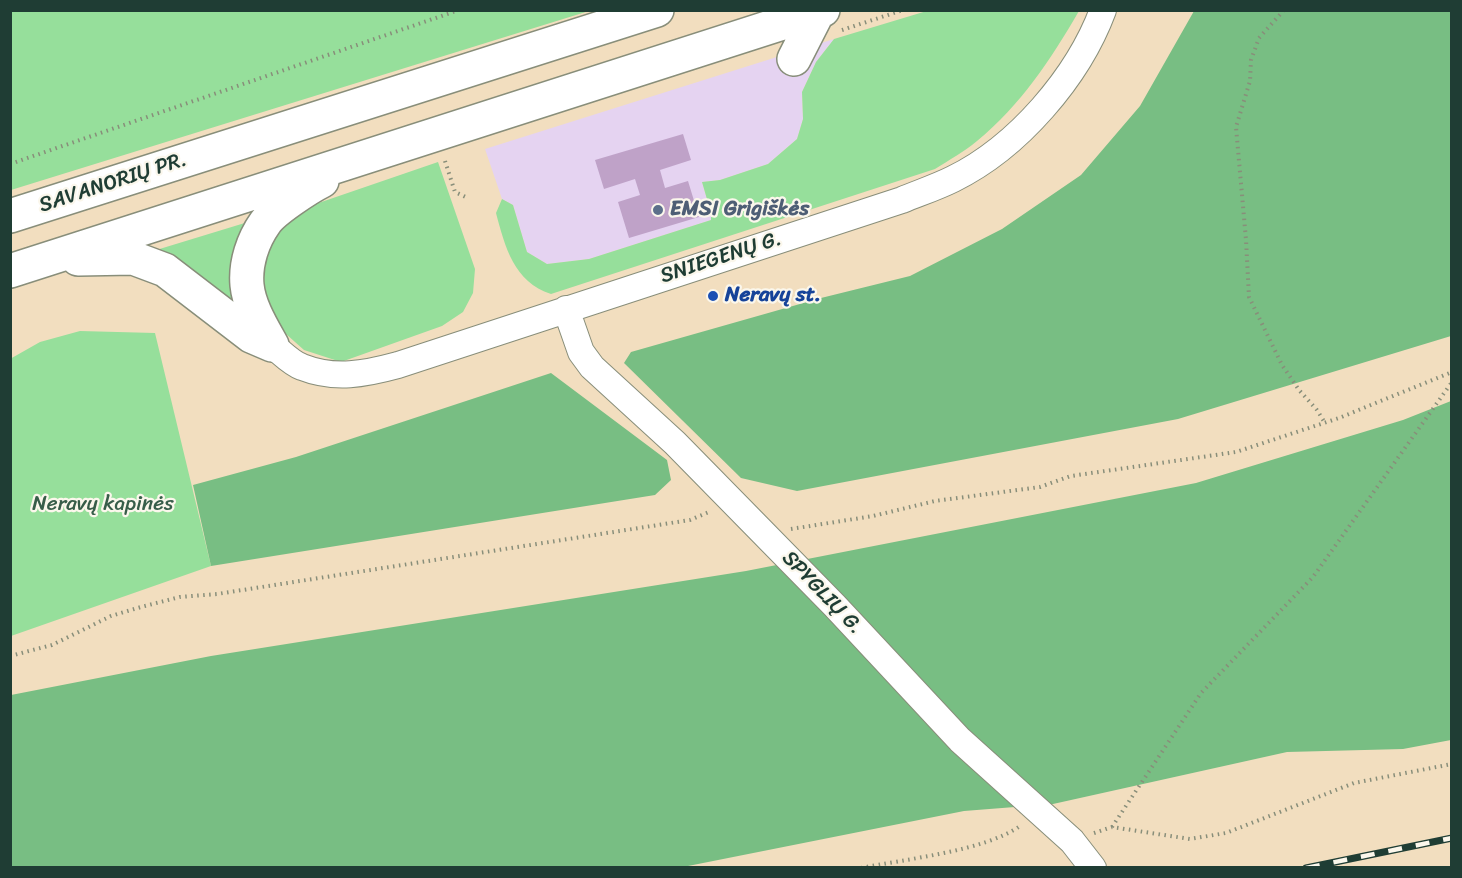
<!DOCTYPE html>
<meta charset="utf-8">
<style>
body{margin:0}
#map{position:relative;width:1462px;height:878px;overflow:hidden;background:#f2debf;font-family:Sriracha,sans-serif}
canvas{display:block}
.frame{position:absolute;inset:0;border:12px solid #1f3d34;pointer-events:none}
</style>
<div id="map">
<canvas width="1462" height="878"></canvas>
<div class="frame"></div>
</div>
<script>
const ctx = document.querySelector('canvas').getContext('2d');
ctx.lineJoin = 'round';
function paint(path, color) { ctx.fillStyle = color; ctx.fill(path, 'evenodd'); }
function strokePath(path, color, width, dash) { ctx.strokeStyle = color; ctx.lineWidth = width; ctx.lineCap = dash ? 'butt' : 'round'; ctx.setLineDash(dash || []); ctx.stroke(path); }
function write(font, color, halo, rows, align = 'center') {
  ctx.font = font + ' Sriracha,sans-serif'; ctx.lineWidth = 4.5; ctx.setLineDash([]); ctx.textBaseline = 'middle'; ctx.strokeStyle = halo; ctx.fillStyle = color; for (const [text, x, y, turn = 0] of rows) {
    ctx.save(); ctx.translate(x, y); ctx.rotate((+turn || 0) * Math.PI / 180); ctx.textAlign = isNaN(turn) ? turn : align; if (halo) ctx.strokeText(text, 0, 0); ctx.fillText(text, 0, 0); ctx.restore();
  }
}
paint(new Path2D(`
 M834,39l-18,23 -14,30 1,27 -6,20 -29,25 -48,16 -18,2 9,31v7l-122,39 -42,5 -20,-12 -14,-47 -11,-6 -17,-50z`), '#e5d3f1');
paint(new Path2D(`
 M11,10h578v1l-578,179z
 M930,10l149,1c-28,48 -58,94 -102,130 -13,11 -28,19 -42,28l-384,125c-37,-12 -46,-47 -55,-81l6,-14 11,6 14,47 20,12 42,-5 122,-39v-7l-9,-31 18,-2 48,-16 29,-25 6,-20 -1,-27 14,-30 18,-23z
 M438,162l37,107 -2,24 -10,19 -21,14 -101,36 -37,-12 -27,-24 -20,-34 14,-61 30,-22z
 M248,222l-7,94 -88,-65z
 M80,331l75,2 56,233 -200,70 -1,-277 30,-17z`), '#96df9b');
paint(new Path2D(`
 M1194,11h257v325l-273,83 -381,72 -56,-13 -117,-115 7,-11 190,-54 89,-22 92,-47 79,-54 59,-69z
 M551,373l116,87 4,20 -16,15 -444,71 -18,-81 103,-28z
 M1451,401v339l-48,9 -116,3 -234,52 -89,7 -281,56 -672,1v-173l200,-39 535,-85 450,-88 207,-63z`), '#78be83');
paint(new Path2D(`
 M683,134l8,26 -31,10 5,18 23,-7 11,36 -70,21 -11,-36 22,-7 -5,-16 -31,10 -9,-29z`), '#bfa2c8');
const minor = new Path2D(`
 M566,309l15,43 11,15 83,76 160,163 125,134 112,101 21,27
 M272,345c9,7 19,18 30,22 33,13 63,7 96,-2l504,-165c17,-7 35,-13 51,-21 65,-32 125,-102 150,-169`);
const trunk = new Path2D(`
 M794,59l24,-47
 M10,216l647,-206
 M78,259l55,-1 32,12 86,66 21,9
 M10,271l813,-261
 M272,345c-10,-18 -23,-39 -25,-60 -2,-22 6,-45 18,-62 8,-12 43,-35 57,-42`);
strokePath(minor, '#888e7a', 28);
strokePath(trunk, '#888e7a', 36);
strokePath(new Path2D(`
 M1284,10l-25,28 -8,22 -1,21 -14,46 10,113 3,57 33,68 17,25 18,20 8,13
 M842,30l61,-20
 M445,161l10,31 13,6
 M10,164l449,-154
 M791,529l82,-13 62,-15 105,-14 31,-11 165,-24 103,-34 113,-46
 M10,656l42,-11 59,-29 30,-9 39,-10 37,-3 473,-74 19,-8
 M1112,827l89,-134 112,-116 139,-195
 M1094,833l18,-6 78,12 36,-6 128,-50 98,-19
 M861,868c44,-9 124,-17 159,-42`), '#888e7a', 4, [1.5, 4.5]);
strokePath(minor, '#fff', 26);
strokePath(trunk, '#fff', 33);
const rail = new Path2D(`
 M1306,868l146,-30`);
strokePath(rail, '#1f3d34', 7);
strokePath(rail, '#fbf7ec', 4.5, [14]);
for (const [x, y, r, color] of [
 [658,210,6,"#5c6f8a"],
 [713,296,6,"#1a4fb4"]
]) { const dot = new Path2D(); dot.arc(x, y, r, 0, 2 * Math.PI); ctx.fillStyle = color; ctx.fill(dot); strokePath(dot, '#fbf7ec', 2); }
write('21px', '#1f3d34', '#fbf7ec', [
 ["SAVANORIŲ PR.",113,183,-18],
 ["SNIEGENŲ G.",721,258,-18],
 ["SPYGLIŲ G.",822,593,46]
]);
write('bold 21px', '#4e5e75', '#fbf7ec', [
 ["EMSI Grigiškės",670,210]
], 'left');
write('bold 21px', '#164399', '#fbf7ec', [
 ["Neravų st.",725,296]
], 'left');
write('21px', '#375d49', '#fbf7ec', [
 ["Neravų kapinės",103,505]
]);
</script>
